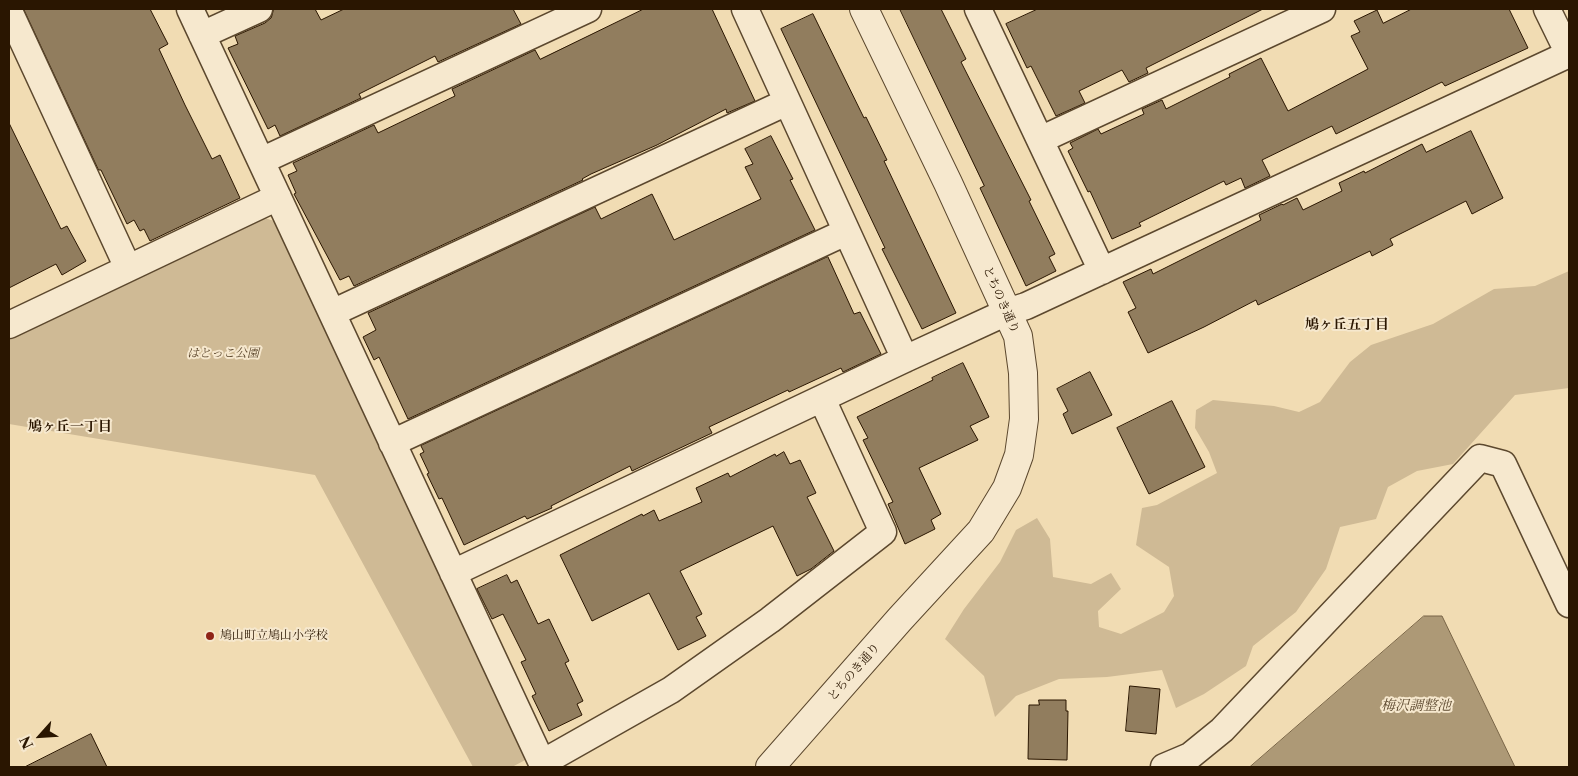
<!DOCTYPE html>
<meta charset="utf-8">
<style>
body{margin:0}
#map{position:relative;width:1578px;height:776px;overflow:hidden;background:#f1dcb3;font-family:"Libre Caslon Text",serif}
canvas{display:block}
.frame{position:absolute;inset:0;border:10px solid #2a1601;pointer-events:none}
.north{position:absolute;left:15px;top:711px;width:50px;height:50px;-webkit-text-stroke:4px #f6e8ce;paint-order:stroke;rotate:244deg;font-size:14px;font-weight:700;line-height:20px;text-align:center;color:#2a1601}
.north::after{content:'';display:block;margin:auto;width:18px;height:22px;background:#2a1601;clip-path:polygon(50% 0,100% 100%,50% 72%,0 100%)}
</style>
<div id="map">
<canvas width="1578" height="776"></canvas>
<div class="frame"></div>
<div class="north">N</div>
</div>
<script>
const ctx = document.querySelector('canvas').getContext('2d');
ctx.lineJoin = 'round';
function paint(path, color) { ctx.fillStyle = color; ctx.fill(path, 'evenodd'); }
function strokePath(path, color, width, dash) { ctx.strokeStyle = color; ctx.lineWidth = width; ctx.lineCap = dash ? 'butt' : 'round'; ctx.setLineDash(dash || []); ctx.stroke(path); }
function write(font, color, halo, rows, align = 'center') {
  ctx.font = font + ' "Libre Caslon Text","Noto Serif JP",serif'; ctx.lineWidth = 4; ctx.setLineDash([]); ctx.textBaseline = 'middle'; ctx.strokeStyle = halo; ctx.fillStyle = color; for (const [text, x, y, turn = 0] of rows) {
    ctx.save(); ctx.translate(x, y); ctx.rotate((+turn || 0) * Math.PI / 180); ctx.textAlign = isNaN(turn) ? turn : align; if (halo) ctx.strokeText(text, 0, 0); ctx.fillText(text, 0, 0); ctx.restore();
  }
}
paint(new Path2D(`
 M265,218l9,3 23,44 232,493 -17,9h-39l-158,-292 -306,-51v-84z
 M1569,271v117l-54,7 -62,69 -36,7 -29,16 -12,32 -36,8 -14,42 -30,43 -43,34 -7,20 -42,28 -28,14 -14,-38 -55,7 -48,2 -43,17 -21,21 -11,-41 -39,-37 19,-30 36,-47 16,-32 21,-12 13,21 3,38 38,7 20,-11 10,16 -23,22 1,16 22,7 43,-22 10,-16 -5,-29 -33,-22 6,-37 15,-3 60,-32 -8,-21 -14,-24 1,-18 17,-10 61,6 25,6 21,-10 30,-40 21,-17 62,-21 61,-35 41,-3z`), '#cfba95');
const water = new Path2D(`
 M1424,616h18l73,151h-265z`);
paint(water, '#ad9976');
strokePath(water, '#796547', 1);
const building = new Path2D(`
 M24,9h126l18,35 -9,5 26,56 27,54 8,-4 20,43 -90,43 -6,-12 -4,2 -6,-11 -7,4 -26,-54h-2z
 M274,9h41l6,11 23,-11h169l8,15 -83,38 -3,-6 -76,38 2,4 -81,38 -5,-11 -7,4 -40,-81 10,-4 -3,-8 30,-13 6,-5z
 M644,9h68l43,92 -28,12 -1,-4 -69,36 -66,29 -9,5 1,1 -229,106 -5,-10 -9,4 -46,-86 2,-1 -8,-18 9,-4 -4,-8 81,-38 4,8 77,-37 -3,-7 83,-39 5,9z
 M900,9h41l25,50 -5,3 70,138 -2,1 26,53 -6,3 7,14 -30,15 -46,-98 4,-2z
 M1038,9h225l-117,59 2,5 -19,9 -7,-12 -43,21 6,12 -29,13 -25,-50 -4,2 -21,-44z
 M1412,9h97l19,39 -83,38 -3,-4 -106,52 -4,-8 -70,34 8,16 -25,12 -4,-10 -15,7 -2,-4 -85,42 2,3 -29,13 -22,-48 -2,1 -20,-41 5,-3 -3,-5 28,-14 3,5 43,-20 -2,-5 20,-9 4,9 64,-32 -1,-3 32,-16 27,53 80,-42 -17,-33 9,-4 -6,-11 23,-11 6,13z
 M813,14l51,104 2,-1 21,43 -3,1 72,152 -34,16 -40,-80 3,-1 -104,-219z
 M9,123l52,106 6,-3 19,35 -24,14 -6,-11 -47,24z
 M1471,131l32,67 -31,16 -6,-13 -76,38 3,6 -21,11 -2,-5 -112,54 -2,-5 -52,27 -56,26 -20,-41 8,-4 -13,-26 28,-13 2,5 108,-54 -2,-5 23,-11 1,1 14,-7 6,12 39,-19 -3,-8 25,-12 1,2 57,-29 4,8z
 M771,136l22,43 -3,1 25,50 -407,189 -29,-62 -5,3 -11,-23 13,-7 -8,-17 227,-106 6,12 51,-25 22,46 87,-41 -16,-32 8,-3 -8,-15z
 M828,257l26,57 6,-2 21,42 -38,18 -2,-4 -52,24 -1,-2 -79,37 3,6 -53,25 -27,13 -2,-5 -79,40 1,2 -25,11 -2,-3 -61,29 -22,-47 -3,1 -12,-25 2,-1 -9,-19 4,-2 -3,-6z
 M963,363l26,54 -19,9 8,14 -59,28 22,46 -10,6 4,9 -30,15 -17,-40 5,-2 -30,-62 5,-2 -11,-21 76,-37 -1,-2z
 M1090,372l22,43 -40,19 -9,-20 5,-3 -11,-22z
 M1172,401l33,66 -56,27 -32,-66z
 M784,452l6,12 10,-4 16,33 -9,4 27,54 -23,18 -14,7 -24,-50 -93,45 22,43 -6,3 10,19 -28,14 -29,-57 -57,28 -32,-66 82,-41 1,2 11,-6 5,11 43,-19 -6,-14 32,-15 2,4 45,-23 1,2z
 M507,575l4,8 6,-3 21,44 11,-5 20,42 -4,2 18,38 -6,3 5,11 -33,16 -17,-35 4,-2 -15,-32 5,-2 -23,-46 -11,5 -15,-30z
 M1130,686l30,3 -4,45 -30,-3z
 M1039,700h27v11h2l-1,49 -39,-1 1,-54h10z
 M91,734l16,33h-82z`);
paint(building, '#917d5e');
strokePath(building, '#2a1601', 1);
const minor = new Path2D(`
 M190,9l352,754 129,-73 99,-70 113,-88 -61,-133
 M745,9l160,350
 M978,9l124,262
 M9,11l119,257
 M202,35l57,-26
 M1040,140l282,-131
 M261,161l327,-152
 M332,313l455,-211
 M9,325l269,-128
 M392,443l454,-211
 M453,573l452,-214 102,-47 19,-6 543,-252 -22,-45
 M1164,767l26,-11 32,-26 258,-272 23,6 66,140`);
const tertiary = new Path2D(`
 M770,767l130,-148 81,-88 26,-43 12,-33 5,-36 -1,-46 -5,-37 -70,-153 -84,-174`);
strokePath(minor, '#5c482e', 29);
strokePath(tertiary, '#5c482e', 30);
strokePath(minor, '#f6e8ce', 26);
strokePath(tertiary, '#f6e8ce', 28);
for (const [x, y, r, color] of [
 [210,636,5,"#8f2418"]
]) { const dot = new Path2D(); dot.arc(x, y, r, 0, 2 * Math.PI); ctx.fillStyle = color; ctx.fill(dot); strokePath(dot, '#f6e8ce', 2); }
write('12px', '#2a1601', '#f6e8ce', [
 ["とちのき通り",1001,300,66],
 ["とちのき通り",854,672,-49]
]);
write('italic 12px', '#5c472d', '#f6e8ce', [
 ["はとっこ公園",223,354]
]);
write('12px', '#2a1601', '#f6e8ce', [
 ["鳩山町立鳩山小学校",220,636]
], 'left');
write('bold 14px', '#2a1601', '#f6e8ce', [
 ["鳩ヶ丘五丁目",1347,325],
 ["鳩ヶ丘一丁目",70,427]
]);
write('italic 14px', '#5e4a30', '#f6e8ce', [
 ["梅沢調整池",1416,706]
]);
</script>
